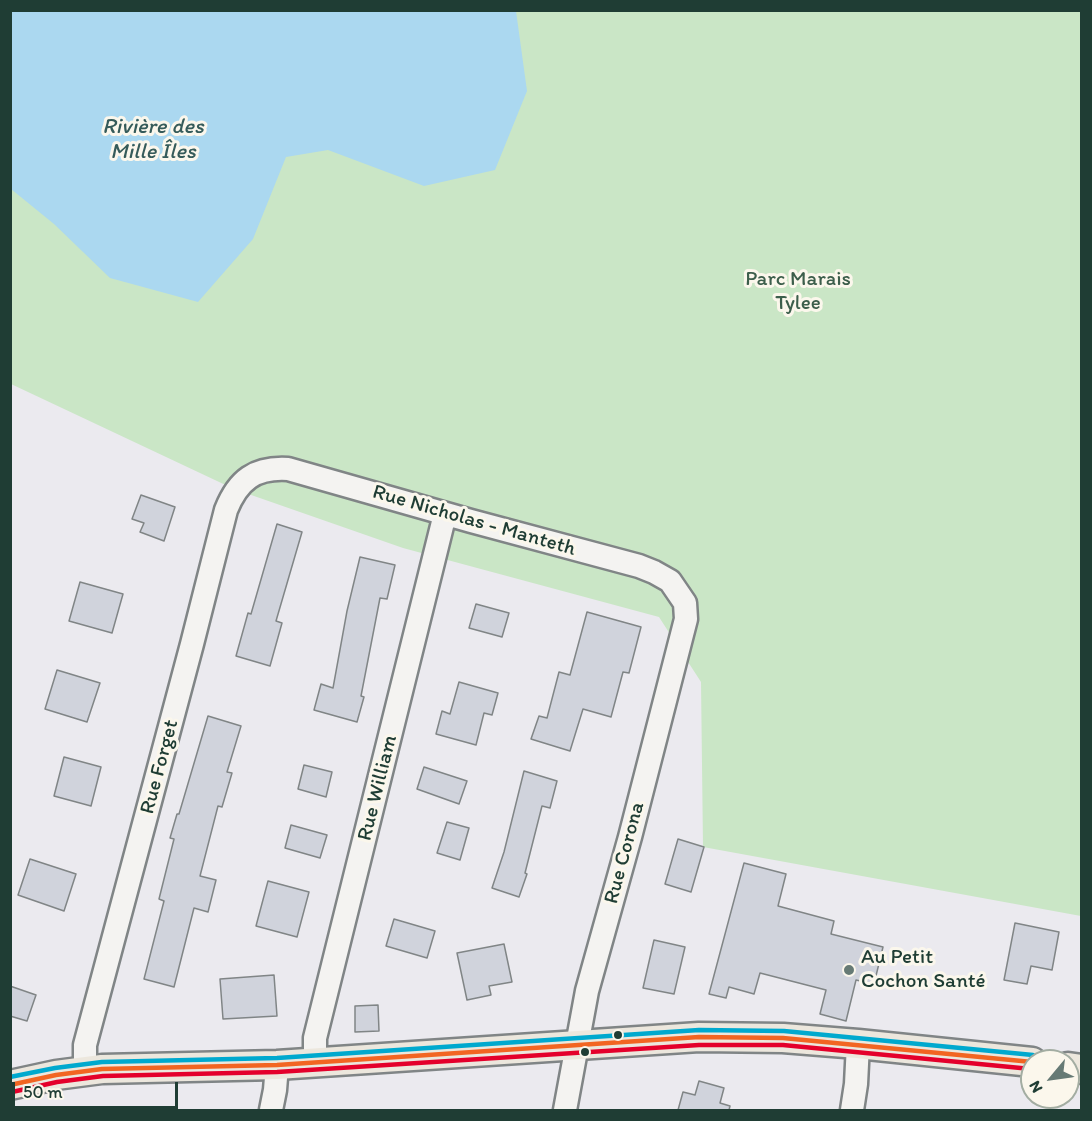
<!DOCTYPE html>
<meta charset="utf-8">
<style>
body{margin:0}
#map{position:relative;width:1092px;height:1121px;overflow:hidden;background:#ebeaef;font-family:Itim,sans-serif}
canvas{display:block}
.frame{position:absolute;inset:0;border:12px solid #1f3d34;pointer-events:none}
.north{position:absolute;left:1020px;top:1049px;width:60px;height:60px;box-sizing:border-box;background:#fbf7ec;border:2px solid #a3ada2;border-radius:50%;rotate:241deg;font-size:16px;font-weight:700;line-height:24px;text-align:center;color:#1f3d34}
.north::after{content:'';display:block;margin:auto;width:21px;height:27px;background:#667a75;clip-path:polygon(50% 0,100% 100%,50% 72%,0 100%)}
.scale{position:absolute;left:12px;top:1082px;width:166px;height:27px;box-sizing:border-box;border:3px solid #1f3d34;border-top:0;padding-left:8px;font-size:18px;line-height:21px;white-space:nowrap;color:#1f3d34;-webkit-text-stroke:4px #fbf7ec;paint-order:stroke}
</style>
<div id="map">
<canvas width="1092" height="1121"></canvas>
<div class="frame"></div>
<div class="north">N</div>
<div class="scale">50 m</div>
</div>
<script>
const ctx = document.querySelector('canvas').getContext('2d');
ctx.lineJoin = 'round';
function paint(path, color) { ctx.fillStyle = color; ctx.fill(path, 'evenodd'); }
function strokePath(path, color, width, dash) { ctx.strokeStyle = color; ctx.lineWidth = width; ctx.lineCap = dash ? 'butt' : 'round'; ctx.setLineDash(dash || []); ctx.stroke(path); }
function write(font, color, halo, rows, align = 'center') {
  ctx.font = font + ' Itim,sans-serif'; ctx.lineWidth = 6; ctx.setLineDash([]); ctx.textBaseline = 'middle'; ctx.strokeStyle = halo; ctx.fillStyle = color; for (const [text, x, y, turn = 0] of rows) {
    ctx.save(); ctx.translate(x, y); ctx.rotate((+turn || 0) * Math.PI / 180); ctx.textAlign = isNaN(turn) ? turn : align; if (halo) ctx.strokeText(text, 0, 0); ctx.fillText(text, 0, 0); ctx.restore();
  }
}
paint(new Path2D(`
 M10,11h1071v905l-378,-69 -2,-165 -42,-65 -256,-69 -169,-59 -223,-105z`), '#cae6c6');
paint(new Path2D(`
 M10,11h506l11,80 -32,79 -71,16 -96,-36 -42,7 -33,82 -55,63 -88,-24 -56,-54 -43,-35z`), '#abd8f0');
const building = new Path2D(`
 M141,495l34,12 -11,34 -24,-9 4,-9 -12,-4z
 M277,524l25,8 -26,89 6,2 -12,43 -34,-10 12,-43 3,1z
 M360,557l35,8 -8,34 -7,-1 -19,98 3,1 -7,25 -43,-12 7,-26 12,4 14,-77z
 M80,582l43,12 -11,39 -43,-12z
 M476,604l33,9 -7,24 -33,-9z
 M587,612l54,15 -12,46 -6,-1 -12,45 -28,-8 -13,42 -39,-12 8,-23 8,2 12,-46 11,3z
 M57,670l43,13 -13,39 -42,-13z
 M459,682l39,11 -6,22 -8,-2 -8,32 -40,-11 6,-23 8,3z
 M208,716l33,10 -14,46 5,1 -10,34 -4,-1 -18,70 16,4 -8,32 -14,-4 -20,79 -30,-8 20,-78 -5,-2 15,-60 -4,-1 7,-24h2z
 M64,757l37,10 -10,39 -37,-10z
 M304,765l28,7 -6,25 -28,-8z
 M424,767l43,14 -8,23 -42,-15z
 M524,771l33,10 -7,27 -8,-2 -17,67 2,1 -8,23 -27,-9 12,-36z
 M447,822l22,6 -9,32 -23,-7z
 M291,825l36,10 -7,23 -35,-10z
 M678,839l26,8 -13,45 -26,-8z
 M30,859l46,15 -12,37 -46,-16z
 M744,863l42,11 -8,32 56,15 -3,13 52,13 -9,37 -18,-4 -10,41 -26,-7 6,-24 -66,-17 -6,21 -25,-7 -3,11 -17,-4z
 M268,881l41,11 -12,45 -41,-11z
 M394,919l41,12 -8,27 -41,-12z
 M1015,923l44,9 -7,38 -21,-4 -4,18 -23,-4z
 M654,940l31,7 -11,47 -31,-6z
 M504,944l8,38 -23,4 2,9 -24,5 -10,-47z
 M274,975l3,41 -54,3 -3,-40z
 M10,986l26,9 -9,26 -17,-5z
 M378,1005l1,26 -24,1v-26z
 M699,1081l25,7 -4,15 10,3 -1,4h-51l5,-18 12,3z`);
paint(building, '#d0d3dc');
strokePath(building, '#808586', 1.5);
const minor = new Path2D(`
 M315,1062v-24l130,-524
 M85,1071v-26l107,-401 34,-134c12,-30 29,-43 62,-41l183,52 168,45 15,6 16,9 15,22 1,16 -56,218 -43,154 -22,119
 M271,1110l4,-20 2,-25
 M852,1110l4,-26 2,-40`);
const major = new Path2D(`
 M1068,1067l14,2
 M10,1085l46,-10 46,-6 175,-4 422,-28 84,1 75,6 174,18`);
strokePath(minor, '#808586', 27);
strokePath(major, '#808586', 33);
strokePath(minor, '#f4f3f1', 22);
strokePath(major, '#ece7dd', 28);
strokePath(new Path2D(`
 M10,1085l46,-10 46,-6 175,-4 422,-28 84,1 249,24`), '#f26522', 4.5);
strokePath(new Path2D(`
 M12,1092l45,-10 46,-6 174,-4 422,-27h84l248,24`), '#e4002b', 4.5);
strokePath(new Path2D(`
 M10,1077l45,-9 47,-6 175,-4 422,-28 85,1 249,24`), '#00a9ce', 4.5);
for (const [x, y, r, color] of [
 [849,970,6,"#667a75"],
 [618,1035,5,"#1f3d34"],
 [585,1052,5,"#1f3d34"]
]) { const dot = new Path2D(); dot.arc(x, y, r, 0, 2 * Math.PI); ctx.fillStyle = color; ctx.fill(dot); strokePath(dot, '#fbf7ec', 2); }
write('21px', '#3c5e4b', '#fbf7ec', [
 ["Parc Marais",798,280],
 ["Tylee",798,304]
]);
write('21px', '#1f3d34', '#fbf7ec', [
 ["Rue Nicholas - Manteth",474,521,16],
 ["Rue Forget",160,767,-75],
 ["Rue William",378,788,-76],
 ["Rue Corona",625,853,-75]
]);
write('21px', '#1f3d34', '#fbf7ec', [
 ["Au Petit",861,958],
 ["Cochon Santé",861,982]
], 'left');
write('italic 22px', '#355b5a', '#fbf7ec', [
 ["Rivière des",153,127],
 ["Mille Îles",153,152]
]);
</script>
